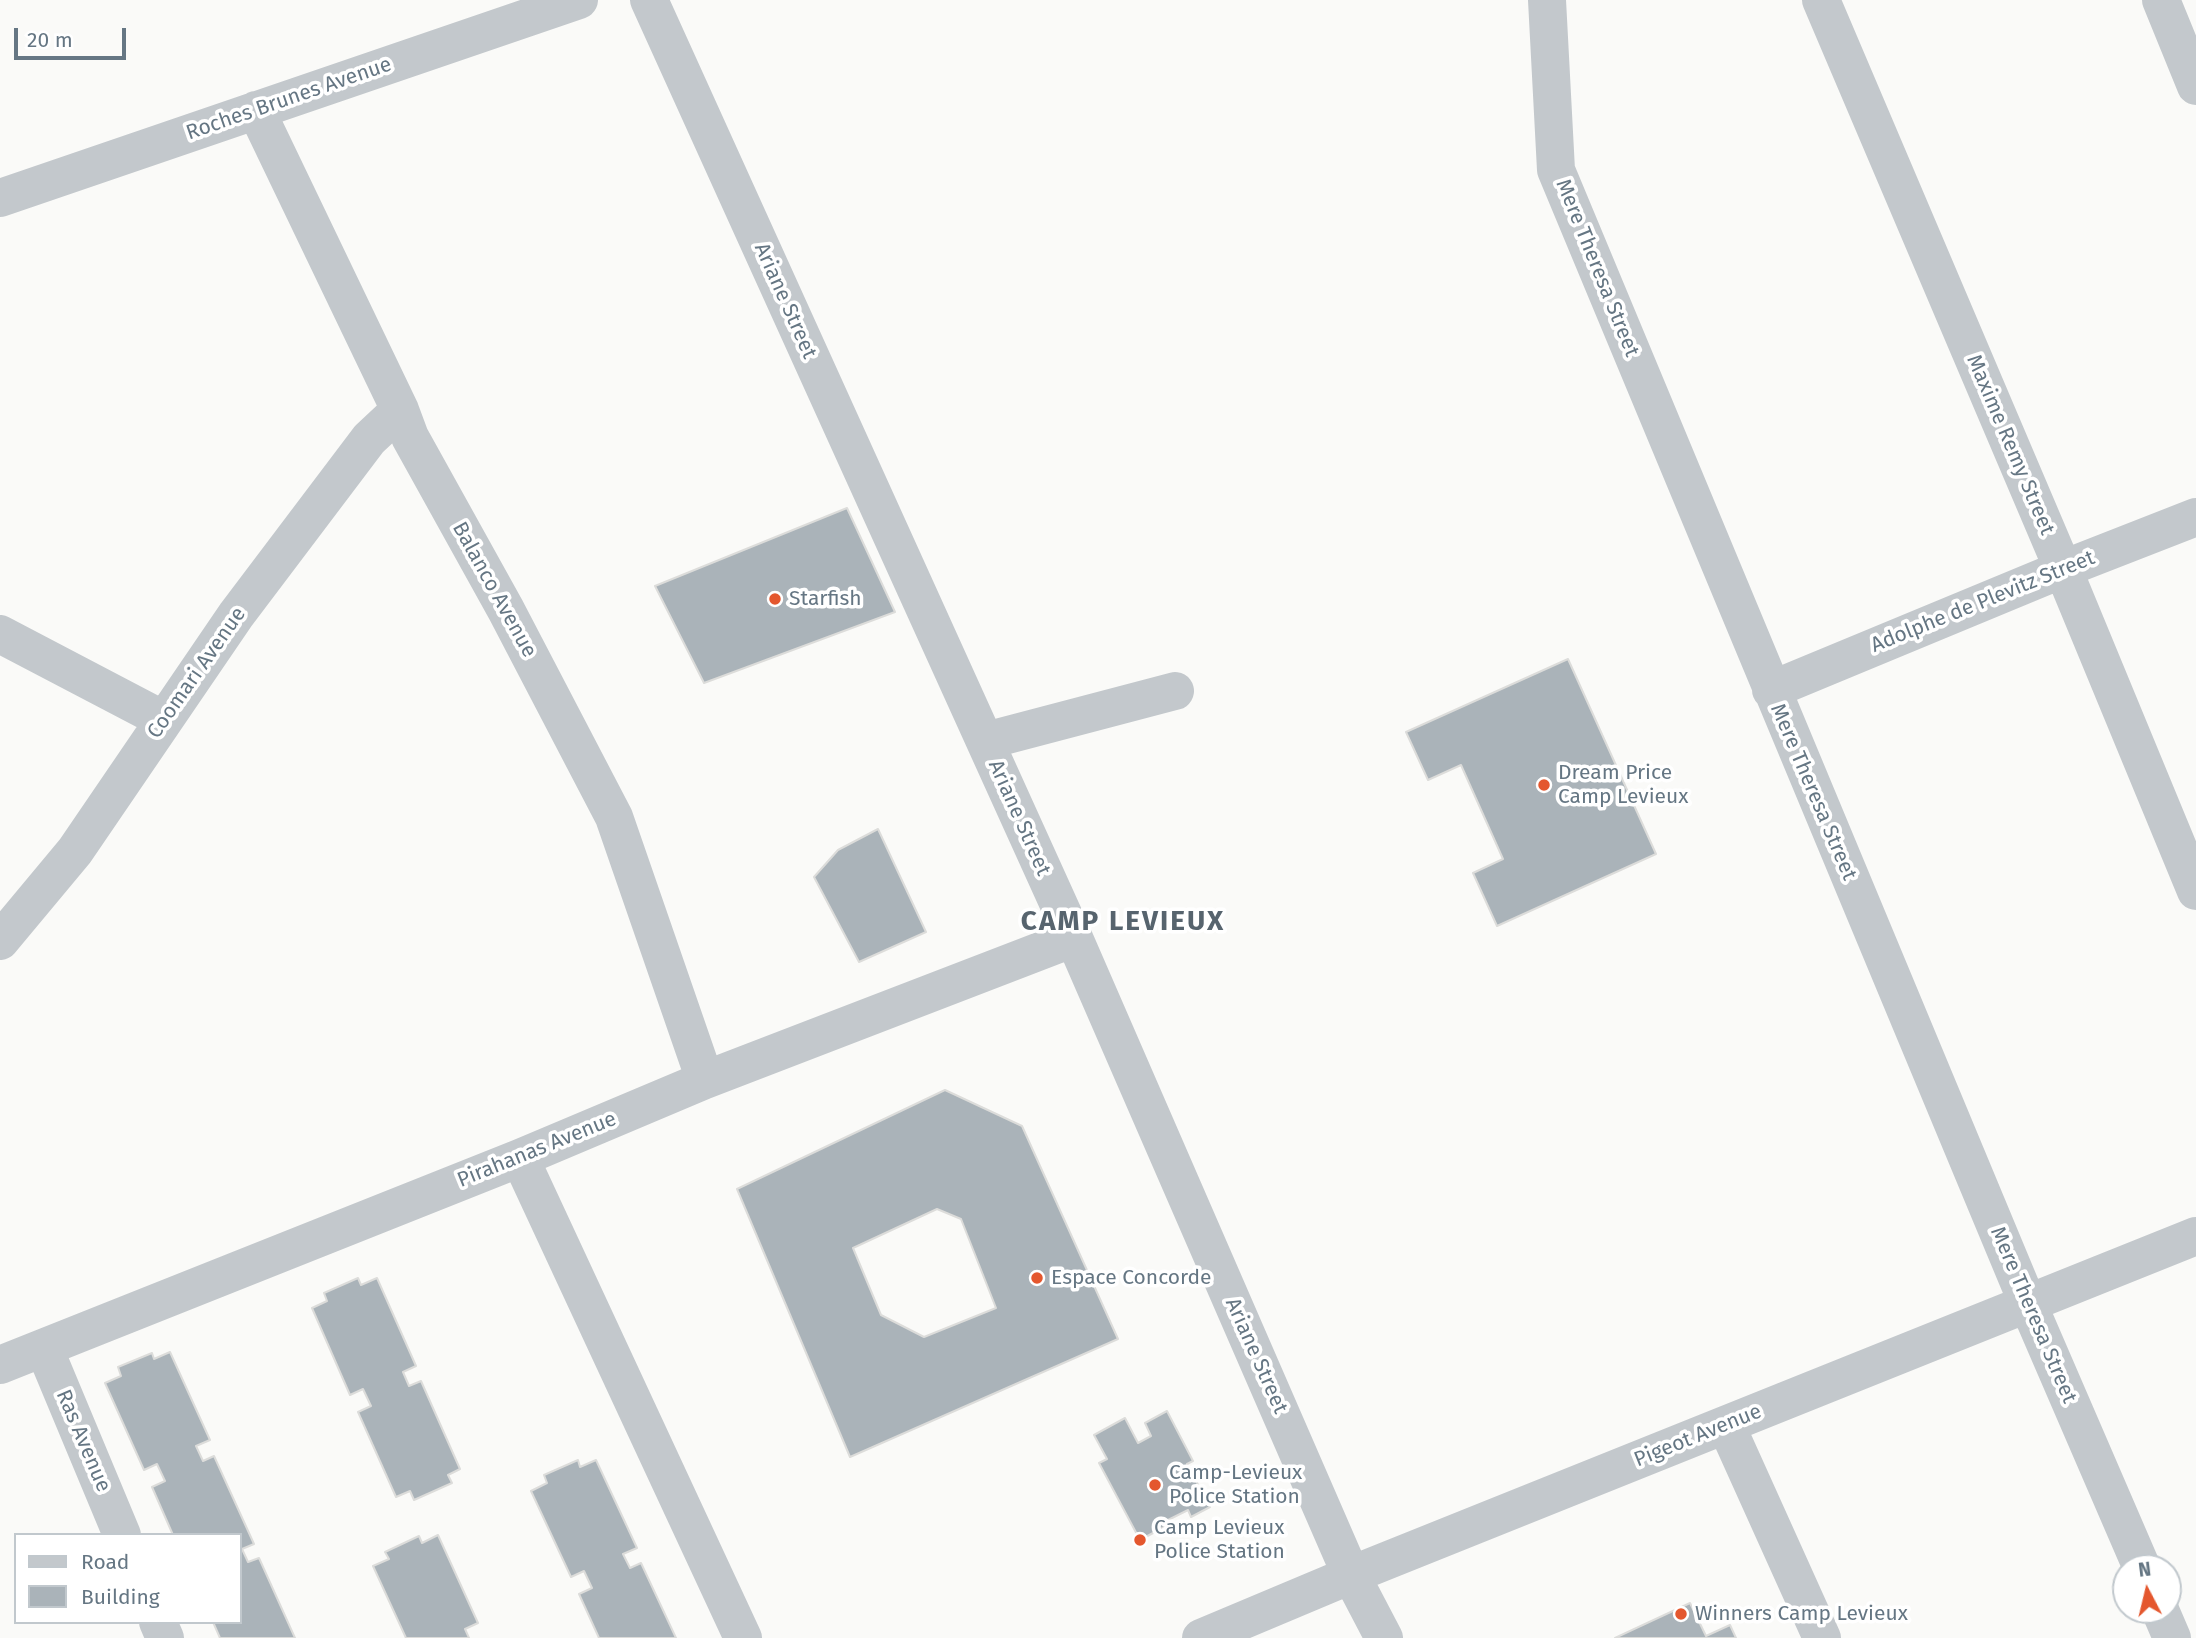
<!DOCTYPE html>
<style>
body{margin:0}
#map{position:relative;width:2196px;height:1638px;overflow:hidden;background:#fafaf8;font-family:"Fira Sans",sans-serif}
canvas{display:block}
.legend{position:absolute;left:14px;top:1533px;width:228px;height:91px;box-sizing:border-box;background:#fff;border:2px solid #c1c8cd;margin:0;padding:9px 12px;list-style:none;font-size:21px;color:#657683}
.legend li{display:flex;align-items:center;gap:14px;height:35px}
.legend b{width:35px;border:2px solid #c1c8cd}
.north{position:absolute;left:2112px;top:1554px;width:70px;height:70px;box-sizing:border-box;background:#fff;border:2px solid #c1c8cd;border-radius:50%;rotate:353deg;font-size:19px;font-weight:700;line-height:28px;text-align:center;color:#657683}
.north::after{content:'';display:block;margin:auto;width:24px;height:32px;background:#e4572e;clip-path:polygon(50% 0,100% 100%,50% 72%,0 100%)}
.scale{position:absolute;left:14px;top:28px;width:112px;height:32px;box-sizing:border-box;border:4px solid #657683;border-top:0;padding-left:9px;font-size:21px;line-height:24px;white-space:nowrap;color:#657683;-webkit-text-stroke:5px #fff;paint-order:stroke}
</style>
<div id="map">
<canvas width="2196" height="1638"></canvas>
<ul class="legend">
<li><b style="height:9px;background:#c3c8cc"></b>Road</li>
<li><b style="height:19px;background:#aab3b9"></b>Building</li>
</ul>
<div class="north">N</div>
<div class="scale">20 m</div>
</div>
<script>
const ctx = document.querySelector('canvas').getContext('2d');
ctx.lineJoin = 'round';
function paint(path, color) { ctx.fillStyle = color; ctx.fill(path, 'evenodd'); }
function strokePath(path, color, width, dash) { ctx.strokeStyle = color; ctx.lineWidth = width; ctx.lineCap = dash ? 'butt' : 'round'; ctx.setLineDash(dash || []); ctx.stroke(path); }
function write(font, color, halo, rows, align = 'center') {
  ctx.font = font + ' "Fira Sans",sans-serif'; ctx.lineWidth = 7; ctx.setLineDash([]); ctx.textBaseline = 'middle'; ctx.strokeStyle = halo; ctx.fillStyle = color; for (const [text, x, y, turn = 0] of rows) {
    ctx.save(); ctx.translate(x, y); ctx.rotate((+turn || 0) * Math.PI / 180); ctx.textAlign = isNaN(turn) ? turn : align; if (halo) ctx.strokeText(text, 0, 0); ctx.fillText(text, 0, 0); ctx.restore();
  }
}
const building = new Path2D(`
 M847,508l48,104 -191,71 -49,-97z
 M1568,659l88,195 -159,72 -24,-53 30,-14 -42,-94 -33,15 -22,-48z
 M878,829l48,103 -67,30 -45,-85 24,-27z
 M945,1090l77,36 96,213 -268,118 -113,-268zM937,1209l24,10 35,89 -72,29 -43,-22 -28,-67z
 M358,1278l3,7 16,-7 39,88 -13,6 6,14 12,-5 39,88 -12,6 4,8 -38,17 -4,-9 -14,6 -38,-85 13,-6 -8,-17 -13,6 -38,-87 15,-7 -3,-8z
 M170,1352l40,88 -14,6 7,15 11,-5 40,88 -12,5 6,13 11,-4 36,80h-75l-7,-16h27v-87h-67l-21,-48 13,-6 -8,-17 -13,6 -39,-87 16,-7 -3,-9 34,-14 2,6z
 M1167,1411l26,50 -6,3 23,43 -19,10 -3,-7 -22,11 2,4 -28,15 -41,-77 8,-4 -13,-24 31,-17 13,25 13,-7 -6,-13z
 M578,1460l2,7 16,-7 41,88 -14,6 7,14 11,-5 35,75h-77l-20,-44 13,-6 -8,-17 -13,6 -40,-86 16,-8 -3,-8z
 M438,1535l40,88 -13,6 4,9h-63l-33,-72 16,-7 -4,-7 34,-16 3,7z
 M1690,1603l16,33 24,-11 6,13h-121z`);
paint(building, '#aab3b9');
strokePath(building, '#dcdcda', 2);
strokePath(new Path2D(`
 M649,0l425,938 277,637 33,63
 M1547,0l9,170 472,1134 114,264
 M1821,0l242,569 133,322
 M2161,0l35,86
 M256,110l144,300 10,27 96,173 108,207 91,263
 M0,198l579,-198
 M0,634l164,86
 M1771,690l292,-121 133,-52
 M985,741l190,-50
 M0,941l75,-90 161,-236 133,-176 31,-29
 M520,1158l223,480
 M44,1348l78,187
 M0,1365l520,-207 185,-78 369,-142
 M1726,1425l96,213
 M2160,1610l12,28
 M158,1622l7,16
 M1201,1638l150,-63 845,-339`), '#c3c8cc', 38);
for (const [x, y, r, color] of [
 [775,599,7,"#e4572e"],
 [1544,785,7,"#e4572e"],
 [1037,1278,7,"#e4572e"],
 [1155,1485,7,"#e4572e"],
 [1140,1540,7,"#e4572e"],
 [1681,1614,7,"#e4572e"]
]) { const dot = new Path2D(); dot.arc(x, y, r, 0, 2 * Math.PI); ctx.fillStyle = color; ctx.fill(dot); strokePath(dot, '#fff', 2.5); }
write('21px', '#657683', '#fff', [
 ["Roches Brunes Avenue",289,99,-19],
 ["Mere Theresa Street",1597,268,68],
 ["Ariane Street",785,301,66],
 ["Maxime Remy Street",2010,445,67],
 ["Balanco Avenue",494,590,61],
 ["Adolphe de Plevitz Street",1983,602,-22],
 ["Coomari Avenue",197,673,-55],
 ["Mere Theresa Street",1813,792,67],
 ["Ariane Street",1019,818,66],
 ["Pirahanas Avenue",537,1150,-22],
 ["Mere Theresa Street",2033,1315,67],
 ["Ariane Street",1256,1356,66],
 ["Pigeot Avenue",1698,1436,-22],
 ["Ras Avenue",83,1441,67]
]);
write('21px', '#657683', '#fff', [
 ["Starfish",789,599],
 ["Dream Price",1558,773],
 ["Camp Levieux",1558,797],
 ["Espace Concorde",1051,1278],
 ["Camp-Levieux",1169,1473],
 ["Police Station",1169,1497],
 ["Camp Levieux",1154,1528],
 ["Police Station",1154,1552],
 ["Winners Camp Levieux",1695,1614]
], 'left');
ctx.letterSpacing = '2px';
write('bold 28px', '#57646e', '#fff', [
 ["CAMP LEVIEUX",1123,922]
]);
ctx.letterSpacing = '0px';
</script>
